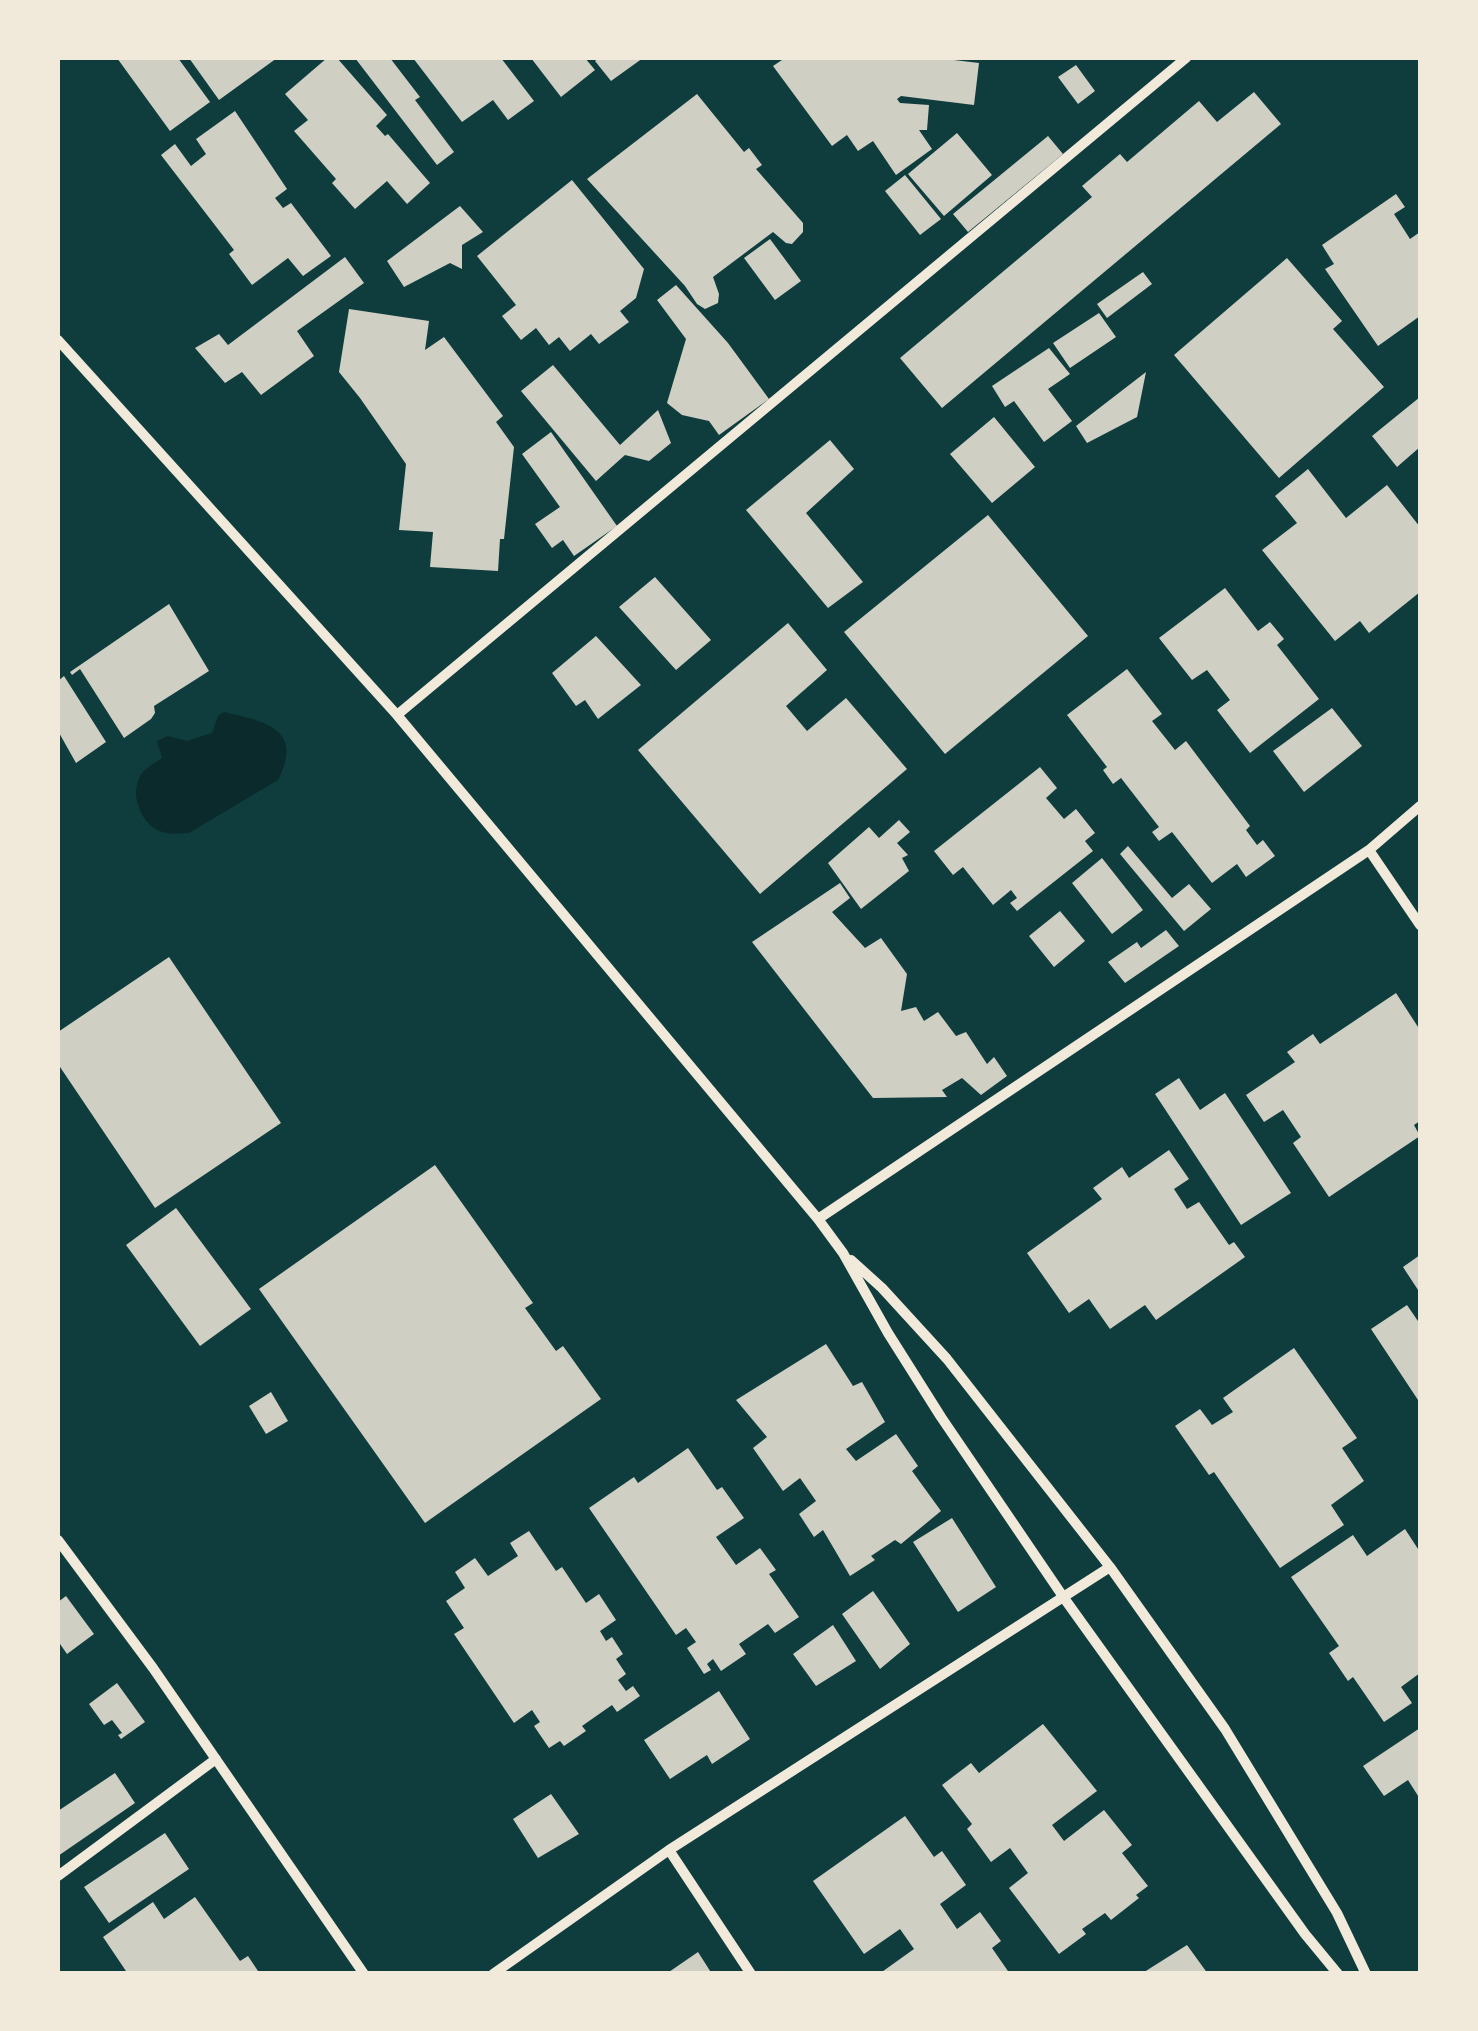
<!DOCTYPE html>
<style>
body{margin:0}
#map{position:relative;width:1478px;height:2031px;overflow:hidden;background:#0f3d3e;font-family:"Work Sans",sans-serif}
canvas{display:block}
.frame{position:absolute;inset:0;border:60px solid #f1e9da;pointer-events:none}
</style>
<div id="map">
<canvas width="1478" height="2031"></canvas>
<div class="frame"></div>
</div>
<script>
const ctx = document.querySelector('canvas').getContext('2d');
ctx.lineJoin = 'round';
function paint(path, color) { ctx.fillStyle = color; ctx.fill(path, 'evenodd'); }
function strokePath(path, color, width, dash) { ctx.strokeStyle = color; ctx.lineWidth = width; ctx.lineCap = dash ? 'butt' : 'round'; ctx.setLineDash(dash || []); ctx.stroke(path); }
paint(new Path2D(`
 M224,712c39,9 81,16 54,68l-89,53c-11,1 -21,2 -32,-3 -18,-10 -28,-39 -15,-57 5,-6 14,-11 20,-15l-5,-17 11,-5 19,5 25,-8 6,-17z`), '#0a2a2b');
paint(new Path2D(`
 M117,58h61l32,44 -40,29z
 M189,58h88l-58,42z
 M327,58h10l50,57 -11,11 9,10 3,-2 42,49 -23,21 -20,-23 -32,28 -23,-26 4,-4 -42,-48 14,-11 -23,-26z
 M355,58h35l30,39 -5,3 39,52 -17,13z
 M413,58h88l33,43 -26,19 -15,-20 -31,22z
 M531,58h54l10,12 -34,27z
 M599,58h44l-32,23 -16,-20z
 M785,58h152l42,5 -5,42 -73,-9 -4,3 3,4 29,2 -2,25h-8l13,19 -36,26 -23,-34 -15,10 -11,-16 -15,11 -59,-80z
 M1076,65l19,26 -17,13 -20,-27z
 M1254,92l27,32 -339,284 -42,-50 192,-161 -10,-11 38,-32 7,8 72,-61 18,21z
 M697,94l47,58 5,-4 13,17 -6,4 47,54v9l-11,12 -6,-1 -13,-11 -60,45 6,17 -1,9 -13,6 -8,-5 -12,-18 -98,-107z
 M235,111l52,78 -12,9 8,10 8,-5 40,53 -28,20 -15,-18 -36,27 -23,-31 5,-4 -73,-95 14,-11 16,22 15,-12 -10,-15z
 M957,133l35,42 -48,41 -36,-42z
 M1048,136l15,18 -95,78 -15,-18z
 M905,175l36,44 -21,16 -35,-44z
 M572,180l72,89 -8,29 -16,13 9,11 -30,22 -8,-10 -21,17 -11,-14 -10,8 -13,-17 -15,12 -19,-24 14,-11 -39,-49z
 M1396,194l9,13 -11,7 16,25 10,-7v84l-42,30 -53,-77 9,-5 -12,-19z
 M460,206l23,26 -21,13v24l-12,-6 -46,24 -17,-26z
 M770,239l31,42 -26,19 -31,-42z
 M345,257l19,26 -67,48 17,25 -53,39 -19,-23 -17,11 -30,-35 24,-14 9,11z
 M1287,258l55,63 -9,8 51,58 -105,91 -105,-123z
 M1143,272l9,12 -45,34 -10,-14z
 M676,285l52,58 41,56 -50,36 -10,-14 -27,-6 -15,-12 19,-64 -29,-39z
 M349,309l80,12 -4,29 19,-13 59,79 -7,6 18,25 -10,92h-4l-2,32 -68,-4 3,-35 -34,-2 7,-66 -46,-66 -21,-26z
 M1099,313l17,24 -46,31 -17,-25z
 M1049,348l21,26 -22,15 24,32 -28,21 -30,-41 -9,6 -13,-21z
 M553,365l67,80 38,-35 13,33 -22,18 -24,-6 -29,26 -75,-90z
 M1146,372l-9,45 -50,26 -11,-17z
 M1420,397v50l-23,20 -25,-31z
 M994,417l41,50 -43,36 -42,-49z
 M551,432l66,94 -43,30 -11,-16 -11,8 -17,-24 25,-17 -38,-53z
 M830,440l24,29 -48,44 57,69 -35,26 -82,-98z
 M1308,469l38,49 41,-33 33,42v65l-51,41 -9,-12 -25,20 -73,-91 35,-27 -22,-27z
 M988,515l100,121 -143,118 -101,-122z
 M655,577l56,63 -35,30 -57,-63z
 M1225,588l33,43 12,-9 14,17 -7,6 42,54 -69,54 -33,-43 13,-10 -23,-30 -15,10 -33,-42z
 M169,604l40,67 -55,35 1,7 -4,6 -27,19 -44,-69 -8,6 -2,-3z
 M788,623l39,47 -41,36 21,25 39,-33 61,71 -147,125 -122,-144z
 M596,636l45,49 -43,34 -13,-19 -9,6 -24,-33z
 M1127,669l35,45 -10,7 23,29 11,-9 64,85 -4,4 11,15 6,-5 12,16 -29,21 -9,-13 -25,19 -40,-51 -13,9 -7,-9 7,-5 -38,-49 -8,6 -10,-14 4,-3 -40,-52z
 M64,676l42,66 -30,21 -18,-32v-50z
 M1332,708l30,38 -58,46 -31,-41z
 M1040,767l17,21 -11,10 18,21 12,-10 19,24 -10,8 8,10 -76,60 -7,-8 7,-5 -6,-8 -18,15 -30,-38 -10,8 -19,-24z
 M899,820l11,12 -13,11 11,12 -6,3 7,13 -48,38 -33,-46 41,-36 10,11z
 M1128,846l44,52 17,-14 22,25 -27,22 -64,-77z
 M1102,858l41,52 -31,24 -40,-51z
 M840,883l10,15 -18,14 33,36 16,-10 26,36 -6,37 15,-4 8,14 14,-9 18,24 10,-4 21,32 7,-7 13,19 -26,19 -19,-17 -20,12 5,7 -74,1 -121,-156z
 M1060,911l25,30 -31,26 -25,-31z
 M1166,930l13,16 -54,37 -17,-21 29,-20 4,6z
 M169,957l112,166 -126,85 -97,-144v-32z
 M1396,993l24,37v38l-2,2 2,4v47l-6,4 6,11 -91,61 -36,-54 8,-6 -18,-27 -19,12 -18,-27 49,-33 -8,-10 26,-18 7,10z
 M1179,1078l21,32 25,-17 66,100 -50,32 -86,-131z
 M1169,1150l20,29 -15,10 13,20 12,-7 30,43 5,-3 11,15 -89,63 -11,-15 -35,24 -21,-30 -20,14 -42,-60 75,-54 -9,-11 29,-21 7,11z
 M435,1165l98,138 -8,5 31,43 7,-5 38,53 -176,124 -166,-234z
 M176,1208l75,101 -51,37 -74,-101z
 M1420,1255v38l-17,-26z
 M1407,1305l13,19v79l-49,-74z
 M826,1344l27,42 9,-4 23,40 -39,27 10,12 40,-27 22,32 -6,5 29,40 -40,33 -6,-4 -24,16 4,4 -25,16 -27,-46 -9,7 -15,-23 17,-13 -16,-23 -17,13 -30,-43 14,-11 -31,-37z
 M1294,1348l63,90 -15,10 22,33 -33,24 13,20 -64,43 -66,-96 -5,3 -34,-49 25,-17 12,16 21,-13 -10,-14z
 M271,1392l17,29 -22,13 -17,-28z
 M688,1448l29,42 5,-3 22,31 -28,19 20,28 24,-17 16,22 -7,4 30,43 -24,16 -7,-9 -29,20 7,10 -25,17 -8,-12 -6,5 4,6 -7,4 -17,-26 9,-6 -10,-14 -10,7 -87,-127 45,-31 4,6z
 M952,1518l44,69 -38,25 -45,-70z
 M1405,1529l15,23v121l-19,14 11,16 -28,19 -31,-45 -5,4 -19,-28 10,-7 -48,-69 62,-42 14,21z
 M529,1531l27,40 6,-4 24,36 13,-9 17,26 -16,11 6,10 6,-4 11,17 -7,5 10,15 -8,6 8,11 7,-5 7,10 -23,16 -5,-7 -30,21 4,5 -22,15 -4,-5 -11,7 -15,-22 6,-4 -8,-12 -18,13 -60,-89 10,-6 -18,-27 19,-13 -10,-16 20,-14 13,18 30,-20 -8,-13z
 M873,1591l37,53 -30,25 -38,-55z
 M66,1596l28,38 -27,20 -9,-13v-39z
 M833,1625l23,36 -40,25 -23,-32z
 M117,1683l28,39 -24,17 -3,-4 4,-2 -10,-13 -8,5 -15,-21z
 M719,1691l31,48 -38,25 -5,-9 -37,24 -26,-39z
 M1043,1724l54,67 -45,34 12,16 40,-31 28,35 -10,8 26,33 -12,9 3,3 -28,22 -6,-7 -23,16 4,5 -27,20 -50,-66 19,-15 -18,-25 -19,14 -24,-33 5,-5 -30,-39 29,-22 8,10z
 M1420,1728v71l-12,-19 -24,16 -21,-30z
 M115,1773l20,30 -77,53v-45z
 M551,1794l28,40 -41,24 -25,-39z
 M905,1816l29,41 8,-6 24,34 -26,19 17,25 23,-17 21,29 -9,7 18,26h-131l35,-25 -14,-20 -36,25 -51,-73z
 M165,1833l24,36 -80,54 -25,-36z
 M195,1897l45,64 8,-5 12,18h-132l-25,-37 50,-35 11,17z
 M1187,1945l21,29h-67z
 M698,1952l14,22h-46z`), '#cfcfc3');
strokePath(new Path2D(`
 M58,340l339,375 421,504 25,34 45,80 53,84 123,181 241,336 33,40
 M397,715l789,-657
 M1369,850l51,75
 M818,1219l551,-369 51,-44
 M851,1260l31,28 65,71 163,208 115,162 112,184 29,61
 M58,1540l95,128 211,306
 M669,1850l82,124
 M58,1876l158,-117
 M493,1974l176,-124 441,-283`), '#f1e9da', 10);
</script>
